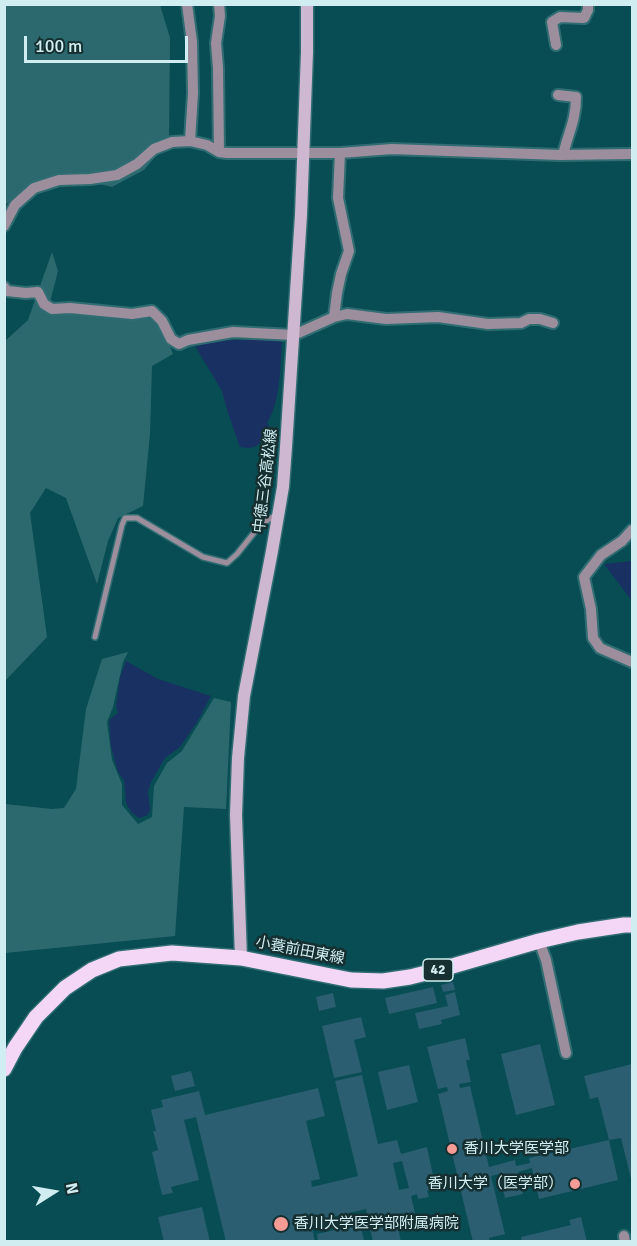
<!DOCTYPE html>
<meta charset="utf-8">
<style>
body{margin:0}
#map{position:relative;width:637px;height:1246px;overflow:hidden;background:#084d53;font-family:Signika,sans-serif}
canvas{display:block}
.frame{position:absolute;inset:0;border:6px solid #d0eef1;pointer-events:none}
.north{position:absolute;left:24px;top:1162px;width:60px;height:60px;-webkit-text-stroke:4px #162f31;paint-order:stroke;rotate:79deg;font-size:16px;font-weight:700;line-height:24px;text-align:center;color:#d0eef1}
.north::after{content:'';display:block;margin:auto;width:21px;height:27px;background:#d0eef1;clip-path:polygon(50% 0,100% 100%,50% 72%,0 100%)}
.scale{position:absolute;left:24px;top:36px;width:164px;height:27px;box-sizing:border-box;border:3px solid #d0eef1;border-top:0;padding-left:8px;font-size:18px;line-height:21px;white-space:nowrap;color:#d0eef1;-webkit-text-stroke:4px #162f31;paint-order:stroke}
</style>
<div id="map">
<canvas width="637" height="1246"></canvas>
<div class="frame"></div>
<div class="north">N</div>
<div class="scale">100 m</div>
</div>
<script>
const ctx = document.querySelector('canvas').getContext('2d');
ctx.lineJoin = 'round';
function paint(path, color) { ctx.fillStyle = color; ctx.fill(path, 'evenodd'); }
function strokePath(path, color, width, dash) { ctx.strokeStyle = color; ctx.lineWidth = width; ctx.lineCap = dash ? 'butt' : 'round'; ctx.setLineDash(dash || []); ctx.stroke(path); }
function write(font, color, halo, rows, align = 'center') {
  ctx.font = font + ' Signika,"Noto Sans JP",sans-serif'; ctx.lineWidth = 5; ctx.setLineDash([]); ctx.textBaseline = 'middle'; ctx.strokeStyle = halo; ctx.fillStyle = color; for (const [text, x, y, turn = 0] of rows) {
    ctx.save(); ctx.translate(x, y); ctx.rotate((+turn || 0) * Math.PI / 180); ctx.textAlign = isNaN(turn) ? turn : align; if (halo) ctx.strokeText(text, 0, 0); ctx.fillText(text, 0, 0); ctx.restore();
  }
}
paint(new Path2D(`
 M5,5h155l10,33 -1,102 -25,30 -32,17 -32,-8 -47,4 -28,22z
 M52,252l6,19 -9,35 110,14 14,34 -21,12 -2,68 -7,72 -25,12 -10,23 -11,43 -31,-86 -20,-10 -16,25 17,124 -42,44v-340l23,-21z
 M128,652l-5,10 -10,45 -6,15 5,38 10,24v21l16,19 14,-7 2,-31 13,-23 15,-12 32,-53 17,4 -5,107 -42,-2 -9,129 -170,17v-149l47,5 12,-1 12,-19 10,-80 16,-50z`), '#2c696f');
paint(new Path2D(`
 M236,340h36l10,2c-2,26 -1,58 -15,81l2,3c-8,15 -8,25 -29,21l-12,-34 -6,-22 -27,-45 21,-5z
 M632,561v40l-28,-37z
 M126,661l32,18 53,17 -14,26 -17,25 -15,11 -14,24 -3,10 2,17 -2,6 -9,3 -7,-5 -6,-10 -2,-23 -6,-8 -7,-26 -2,-26 9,-7 -2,-6 4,-30z`), '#193063');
paint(new Path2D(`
 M453,982l2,8 -12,2 -2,-7z
 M433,987l4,16 -48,11 -4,-16z
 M455,992l5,23 -19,5 1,4 -23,5 -4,-16 33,-7 -3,-11z
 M333,993l3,14 -17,4 -3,-14z
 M361,1017l5,20 -12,3 8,32 -28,6 -12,-52z
 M465,1038l5,22h-4l5,22 -12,2 1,4 10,-2 19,81 26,-7 1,6 14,-3 -1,-5 80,-18 9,40 -79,19 -7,-31 -14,4 5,22 -18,4 -6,-24 -8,2 14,58 -16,4 1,4h-17l-35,-148 10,-3 -1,-4 -9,2 -11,-42z
 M540,1044l15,61 -39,10 -15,-61z
 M632,1064v119l-11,-45 -12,2 -11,-43 -8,2 -6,-23z
 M409,1065l9,37 -31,8 -9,-38z
 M191,1071l4,15 -20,5 -4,-15z
 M362,1075l16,69 19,-4 4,14 26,-7 9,42 -9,2 2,6 -11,2 -1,-5 -6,2 4,17 -19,4 5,25h-28l-7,-33 -55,13 4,20h-89l-30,-125 -12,3 15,60 -28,7 2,6 -11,2 -10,-43 6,-2 -5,-19h3l-5,-21 12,-3 -2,-7 38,-9 6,24 113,-27 7,28 -19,5 14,58 -9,2 1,6 46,-11 -23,-95zM402,1161l7,27 -10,2 -6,-27z
 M202,1207l8,35h-46l-6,-25z
 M581,1217l6,25h-65l-1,-5 50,-12 -2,-5z
 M360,1224l4,16 -7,2h-39l-1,-8z`), '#2a5e70');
const lane = new Path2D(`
 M95,637l27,-112 3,-7h12l66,39 24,6 10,-9 24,-30 15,-9`);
const street = new Path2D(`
 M187,4l5,38 1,51 -3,48
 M556,45l-4,-23 8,-5 24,1 4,-8v-6
 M558,95l18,2c0,24 -8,36 -13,58
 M219,152l-1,-84 -2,-25 4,-27 -1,-12
 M4,226l11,-21 19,-17 25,-8 31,-1 27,-4 20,-11 17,-15 18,-7 18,-1 17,4 12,7 8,1h113l52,-4 168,6 72,-1
 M4,287l3,4 19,2 12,-1 6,12 8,5 18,-1 62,6 20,-3 10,10 9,18 8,5 9,-4 45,-8 61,3 40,-18 13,-3 39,5 52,-2 50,7 33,-1 8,-4h11l13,4
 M334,317l3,-24 4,-19 8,-23 -11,-53 2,-45
 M632,530l-10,11 -21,14 -17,22 7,32 2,29 7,10 32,14
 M539,941l7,19 20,93
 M624,1236l1,6`);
const secondary = new Path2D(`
 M241,958l-5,-143 2,-57 6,-62 28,-145 11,-64 3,-40 15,-232 6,-163v-48`);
const primary = new Path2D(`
 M4,1069l11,-21 21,-31 29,-29 27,-18 27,-11 53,-6 69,5 110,22 32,1 27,-4 32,-8 97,-28 39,-9 46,-7h8`);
strokePath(lane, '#306d73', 8);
strokePath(street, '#306d73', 14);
strokePath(secondary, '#306d73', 15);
strokePath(primary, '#306d73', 18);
strokePath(lane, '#9c8e9d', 5);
strokePath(street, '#9c8e9d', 10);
strokePath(secondary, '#ceb7d0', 12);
strokePath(primary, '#f4d7f6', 15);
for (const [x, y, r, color] of [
 [452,1149,6,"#f59c96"],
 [575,1184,6,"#f59c96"],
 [281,1224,8,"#f59c96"]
]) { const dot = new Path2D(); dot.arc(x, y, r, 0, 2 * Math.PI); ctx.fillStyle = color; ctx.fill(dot); strokePath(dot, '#162f31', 2); }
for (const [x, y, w] of [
 [438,970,30]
]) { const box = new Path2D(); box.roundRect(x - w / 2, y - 11, w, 22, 4.5); ctx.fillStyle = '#162f31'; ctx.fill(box); strokePath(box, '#d0eef1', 1.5); }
write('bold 14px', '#d0eef1', null, [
 ["42",438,970]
]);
write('15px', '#d0eef1', '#162f31', [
 ["中徳三谷高松線",266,481,-83],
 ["小蓑前田東線",300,951,11]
]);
write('15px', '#d0eef1', '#162f31', [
 ["香川大学医学部",464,1149],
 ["香川大学（医学部）",563,1184,"right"],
 ["香川大学医学部附属病院",294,1224]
], 'left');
</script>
